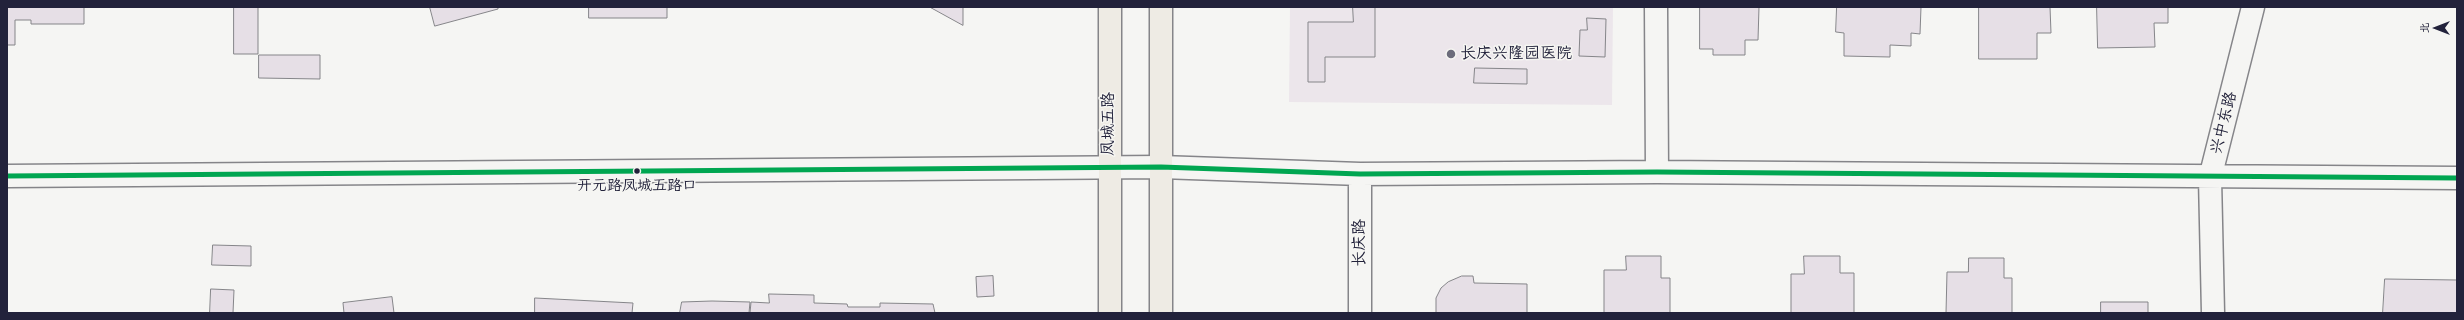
<!DOCTYPE html>
<meta charset="utf-8">
<style>
body{margin:0}
#map{position:relative;width:2464px;height:320px;overflow:hidden;background:#f5f5f3;font-family:Caveat,"LXGW WenKai TC",sans-serif}
canvas{display:block}
.frame{position:absolute;inset:0;border:8px solid #22223b;pointer-events:none}
.north{position:absolute;left:2416px;top:8px;width:40px;height:40px;-webkit-text-stroke:3px #f6f6f2;paint-order:stroke;rotate:270deg;font-size:11px;font-weight:700;line-height:16px;text-align:center;color:#22223b}
.north::after{content:'';display:block;margin:auto;width:14px;height:18px;background:#22223b;clip-path:polygon(50% 0,100% 100%,50% 72%,0 100%)}
</style>
<div id="map">
<canvas width="2464" height="320"></canvas>
<div class="frame"></div>
<div class="north">北</div>
</div>
<script>
const ctx = document.querySelector('canvas').getContext('2d');
ctx.lineJoin = 'round';
function paint(path, color) { ctx.fillStyle = color; ctx.fill(path, 'evenodd'); }
function strokePath(path, color, width, dash) { ctx.strokeStyle = color; ctx.lineWidth = width; ctx.lineCap = dash ? 'butt' : 'round'; ctx.setLineDash(dash || []); ctx.stroke(path); }
function write(font, color, halo, rows, align = 'center') {
  ctx.font = font + ' Caveat,"LXGW WenKai TC",sans-serif'; ctx.lineWidth = 3; ctx.setLineDash([]); ctx.textBaseline = 'middle'; ctx.strokeStyle = halo; ctx.fillStyle = color; for (const [text, x, y, turn = 0] of rows) {
    ctx.save(); ctx.translate(x, y); ctx.rotate((+turn || 0) * Math.PI / 180); ctx.textAlign = isNaN(turn) ? turn : align; if (halo) ctx.strokeText(text, 0, 0); ctx.fillText(text, 0, 0); ctx.restore();
  }
}
paint(new Path2D(`
 M1290,7h323l-1,98 -323,-3z`), '#ece6eb');
const building = new Path2D(`
 M7,7h77v17h-53v-4h-16v25h-8z
 M234,7h24v47h-24z
 M430,7h68v2l-63,17z
 M589,7h78v11h-78z
 M930,7h33v18z
 M1353,7h22v50h-50v25h-17v-60h45z
 M1700,7h59l-1,33h-13v15h-32v-6h-13z
 M1837,7h84l-1,27 -9,-1v13l-21,-1v12l-46,-1v-23l-8,-1z
 M1979,7h71l1,26h-14v26h-58z
 M2097,7h71v16h-14l1,24 -57,1z
 M1587,18l19,1 -1,38 -26,-1 1,-26h7z
 M259,55h61v24l-61,-1z
 M1475,68l52,1v15l-53,-1z
 M213,245l38,1v20l-39,-1z
 M1626,256h35v22h9v35h-66v-43h22z
 M1804,256h36v17h14v40h-63v-39h13z
 M1969,258h35v20h8v35h-66l1,-41h21z
 M993,276l1,20 -17,1 -1,-20z
 M1462,276h11l1,7 53,1v29h-91v-15l5,-10 7,-6z
 M2385,279l72,1v33h-74z
 M211,289l23,1 -1,23h-23z
 M769,294l45,1v8l33,1 1,3h32v-4l53,1 2,9h-185l1,-11 18,1z
 M392,297l2,16h-50l-1,-10z
 M535,298l98,5 -1,10h-97z
 M682,302l30,-1 38,1 -1,11h-69z
 M2101,302h47v11h-47z`);
paint(building, '#e6dfe6');
strokePath(building, '#858589', 1);
const minor = new Path2D(`
 M1656,7l1,165
 M1360,174v139
 M7,176l1154,-9 199,7 297,-2 800,6
 M2213,313l-3,-135 43,-171`);
const major = new Path2D(`
 M1110,313v-306
 M1161,313v-306`);
strokePath(minor, '#858589', 25);
strokePath(major, '#858589', 25);
strokePath(minor, '#f5f5f3', 22);
strokePath(major, '#eeebe4', 22);
strokePath(new Path2D(`
 M7,176l1154,-9 199,7 297,-2 800,6`), '#00a651', 5);
for (const [x, y, r, color] of [
 [1451,54,5,"#6c6c7b"],
 [637,171,3.5,"#22223b"]
]) { const dot = new Path2D(); dot.arc(x, y, r, 0, 2 * Math.PI); ctx.fillStyle = color; ctx.fill(dot); strokePath(dot, '#f6f6f2', 1.5); }
write('15px', '#22223b', '#f6f6f2', [
 ["开元路凤城五路口",637,186]
]);
write('16px', '#22223b', '#f6f6f2', [
 ["长庆兴隆园医院",1460,54]
], 'left');
write('16px', '#22223b', '#f6f6f2', [
 ["兴中东路",2224,123,-76],
 ["凤城五路",1109,124,-90],
 ["长庆路",1360,243,-90]
]);
</script>
